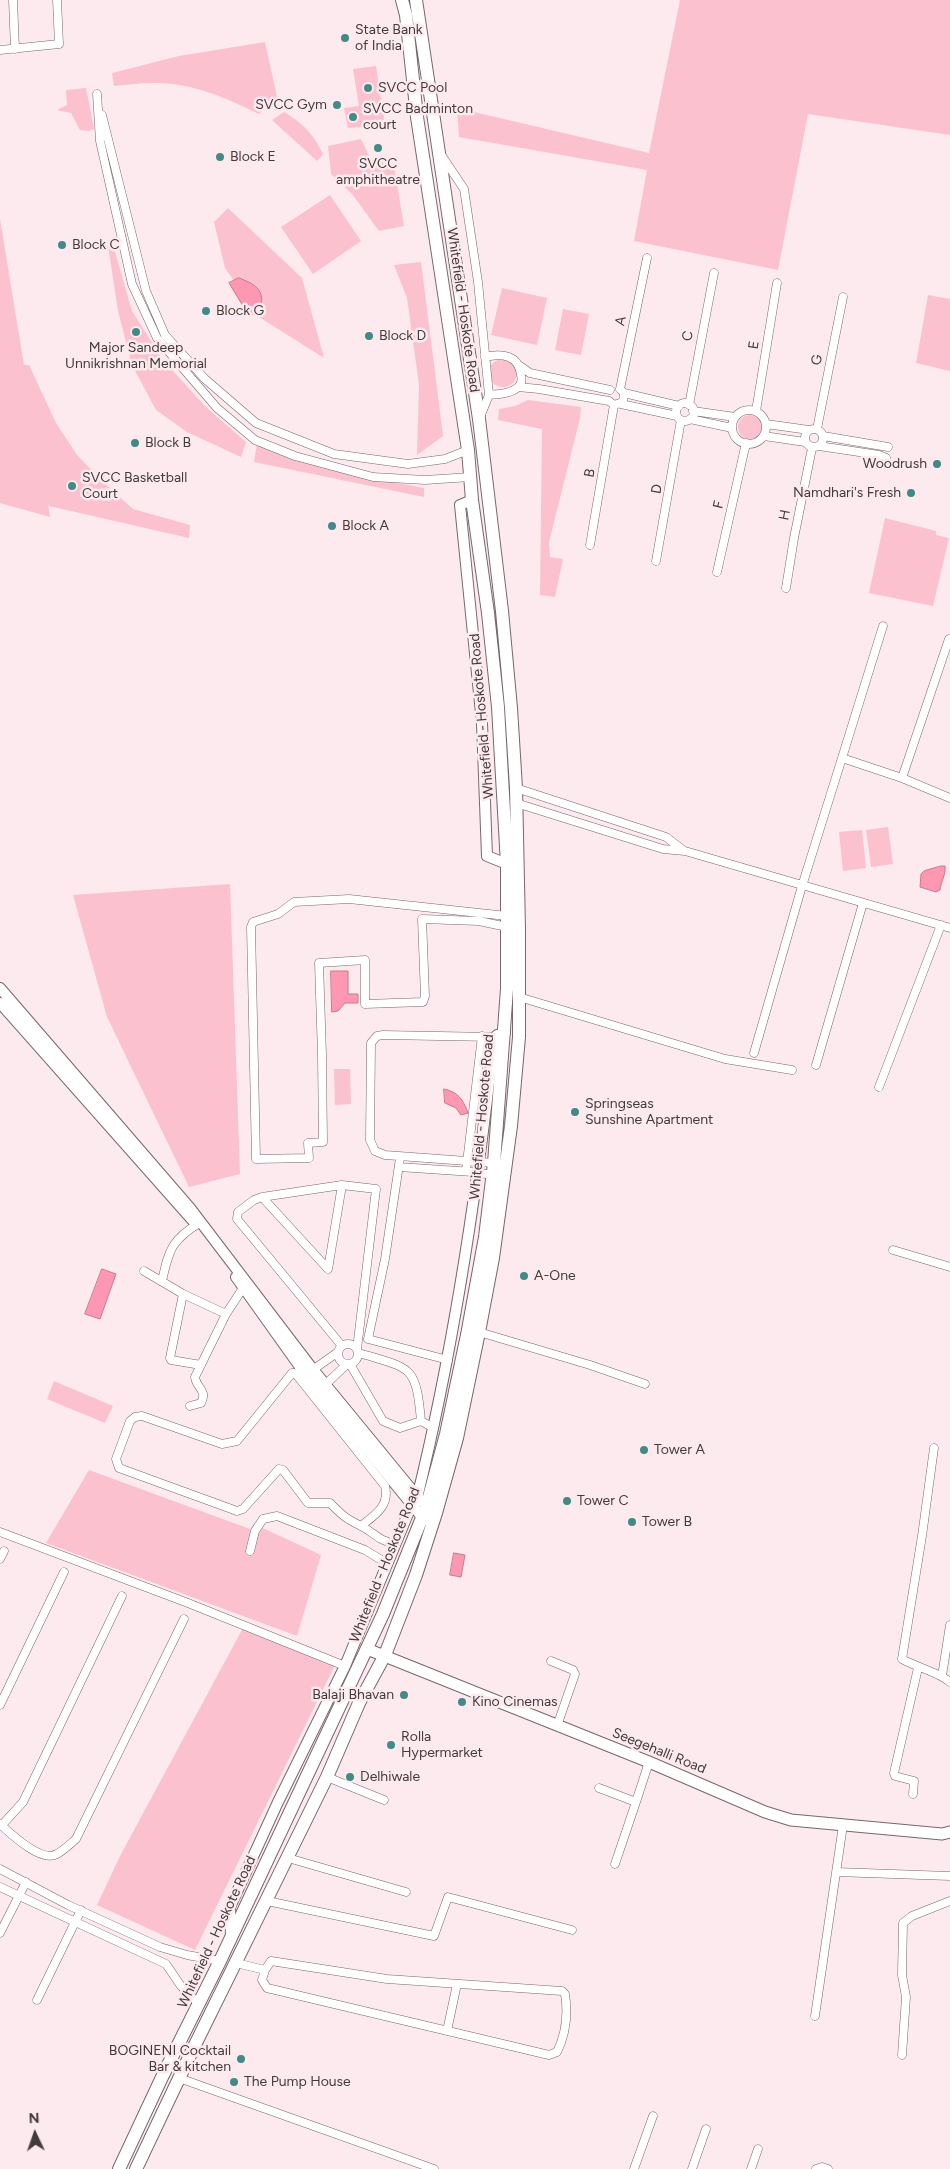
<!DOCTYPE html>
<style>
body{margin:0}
#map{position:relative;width:950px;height:2169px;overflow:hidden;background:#fdeaee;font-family:Figtree,sans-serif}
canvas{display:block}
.north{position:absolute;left:10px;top:2109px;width:50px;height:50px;-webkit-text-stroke:4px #fdeaee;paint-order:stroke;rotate:357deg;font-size:14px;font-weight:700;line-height:20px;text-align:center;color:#423a3c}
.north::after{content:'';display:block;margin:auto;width:18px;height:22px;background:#423a3c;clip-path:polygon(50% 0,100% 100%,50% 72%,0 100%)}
</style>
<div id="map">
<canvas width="950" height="2169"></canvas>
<div class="north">N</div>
</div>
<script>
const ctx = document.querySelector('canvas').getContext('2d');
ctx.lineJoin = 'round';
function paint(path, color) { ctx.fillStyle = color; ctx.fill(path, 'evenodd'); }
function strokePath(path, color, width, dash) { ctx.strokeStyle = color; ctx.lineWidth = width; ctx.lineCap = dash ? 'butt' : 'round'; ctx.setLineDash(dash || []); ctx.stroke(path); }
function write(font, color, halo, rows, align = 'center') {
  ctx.font = font + ' Figtree,sans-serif'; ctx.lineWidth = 5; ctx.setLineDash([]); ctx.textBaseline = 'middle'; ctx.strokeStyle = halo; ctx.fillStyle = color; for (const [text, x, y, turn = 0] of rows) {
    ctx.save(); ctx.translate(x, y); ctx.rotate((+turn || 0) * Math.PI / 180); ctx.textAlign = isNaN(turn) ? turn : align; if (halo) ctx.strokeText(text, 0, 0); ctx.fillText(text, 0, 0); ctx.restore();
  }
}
paint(new Path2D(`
 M680,0h270v135l-142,-21 -30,156 -144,-29 13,-71 -188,-33 -2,-29 192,45z
 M265,42l12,55 -18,17c-32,-16 -69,-32 -106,-31 -13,0 -26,2 -39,3l-2,-13 67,-17z
 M376,66l9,59 -37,3 -4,-20 15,-2 -6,-37z
 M86,88l8,41 -5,2 -9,-1 -9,-17 -14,-3 10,-5 -1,-15z
 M284,112c19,11 30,23 39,42l-6,7 -45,-41z
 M361,139l9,19 24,9 10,59 -25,5 -27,-37 -21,-20 -3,-28z
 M330,195l31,46 -48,33 -32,-47z
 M228,208l74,70 22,80 -65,-41 -34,-49 -11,-46z
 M0,219l24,146h5l27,58 21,32 27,28 29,26 57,16 -1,13 -140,-32 -1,-2 2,13 -50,-14z
 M107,239l8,13 17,59 31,49 43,47 40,35 -5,15 -54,-25 -31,-22 -24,-45 -14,-54z
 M421,262l22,174 -26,19 2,-70 -12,-87 -13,-33z
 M502,288l45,10 -10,47 -46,-10z
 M928,295l22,4v72l-34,-8z
 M563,309l26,5 -8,41 -26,-5z
 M489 373a14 14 0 1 1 28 0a14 14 0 1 1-28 0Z
 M528,400l53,7 -1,11 -31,124 1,15 13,2 -8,38 -15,-2 2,-166 -44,-9 1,-11 16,-3z
 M738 427a12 12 0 1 1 24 0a12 12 0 1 1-24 0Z
 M257,443l95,31 72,14v9l-170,-35z
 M885,518l51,13v4l13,3 -16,68 -64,-13z
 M888,827l5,37 -22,3 -5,-37z
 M862,830l4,38 -23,3 -4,-39z
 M230,884l10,290 -51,13 -82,-170 -34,-122z
 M334,1069h16l1,35 -16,1z
 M54,1381l59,25 -8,17 -58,-24z
 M89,1470l161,59 4,-5 67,31 -24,81 -251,-93z
 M243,1628l92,37 -140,285 -98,-45 23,-49z`), '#fcc1ce');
const water = new Path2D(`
 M239,278c19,7 28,14 19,35l-9,3 -20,-33z
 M941,866h4c1,9 -4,15 -5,24l-4,2 -16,-5 1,-13 3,-3z
 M331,971h17v23h10v9h-13l-7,8 -6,1z
 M444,1089c14,3 19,10 24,24l-7,2 -5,-7 -11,-5z
 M102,1269l14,5 -16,45 -15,-5z
 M454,1553l11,2 -4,22 -11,-2z`);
paint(water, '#fe97b1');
strokePath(water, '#c67b8e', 1);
const minor = new Path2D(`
 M13,0l2,49
 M0,50l59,-6 -2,-44
 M97,94l3,47 32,143 25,54 60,70 38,32 40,16 78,21 52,3 45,-3
 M102,115l44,176 19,44 40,44 51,44 78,31 74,10 37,-5 23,-9
 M442,156l22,33 14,93 11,113
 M520,366l10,7 80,17
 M518,387l21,2 70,12 5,4 9,-3 1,-9
 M620,389l27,-131
 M622,391l2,2 55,13
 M676 412a9 9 0 1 1 18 0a9 9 0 1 1-18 0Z
 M621,404l56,12
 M689,405l25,-132
 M732 427a17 17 0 1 1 34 0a17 17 0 1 1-34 0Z
 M693,411l42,6
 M756,411l21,-128
 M480,417l9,-22c9,-1 23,-1 30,-9 3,-3 3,-7 2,-11 -2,-20 -19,-22 -36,-18
 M690,419l42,9
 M766,424l43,6
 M805 438a9 9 0 1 1 18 0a9 9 0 1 1-18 0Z
 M817,429l26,-132
 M764,436l41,6
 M823,436l65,11
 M819,446l60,9 7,3
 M590,545l24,-140
 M656,561l25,-141
 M717,572l29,-129
 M786,588l8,-50 18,-90
 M883,626l-41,132 60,20 48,20
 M902,778l47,-139
 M516,788l150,49 17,13
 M516,803l147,46 22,2 265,77
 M507,916l-158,-17 -55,3 -16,12 -25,8 -2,5 5,232 53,-1 -1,-15 15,-1 -1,-87 -3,-92 46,-3v44l58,-2 2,-6 -3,-77 57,2 28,6
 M519,997l206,62 67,11
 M494,1037l-111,-2 -6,1 -6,7 -1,97 5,11 10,4 109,8
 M754,1053l48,-167 40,-128
 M816,1065l47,-162
 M879,1087l62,-162
 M400,1158l-15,101 -17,80 80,21
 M399,1167l74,5 20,3
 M466,1171l16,-135
 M262,1197l66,72 14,-84
 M893,1250l57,17
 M144,1271l39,23 43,20
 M162,1281c7,-32 10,-42 39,-59
 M183,1294l-13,64 1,2 30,5
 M479,1332l111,33 55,19
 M338 1354a10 10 0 1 1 20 0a10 10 0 1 1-20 0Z
 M342,1346l-105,-127 1,-7 16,-12 8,-3 80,-12 34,4 -19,160
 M359,1353c52,16 57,11 62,68l13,7
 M350,1364l33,57 17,7 21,-7
 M314,1369l24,-17
 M326,1384l21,-20
 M190,1406l11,-3c7,-13 -5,-15 -6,-26l31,-63 17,-26 4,-3
 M934,1448l-12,88 -20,123c16,9 34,12 48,23
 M361,1526c14,-11 29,-20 24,-40l-90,-113h-3l-55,68 -15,3 -80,-28 -7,1 -5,4 -14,38 3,9 118,43 6,-2 36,-40 4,1 25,33h22c13,13 15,15 31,23 14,7 17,15 35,18
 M0,1532l188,71 157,63
 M250,1551l5,-20 8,-12 14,-3 88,34 23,14
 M0,1559l4,-8
 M551,1661l22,9 2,4 -18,52
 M942,1676l8,-51
 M0,1705l64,-133
 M327,1777l57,23
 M599,1788l37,14 -21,62
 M913,1794l1,-13 -19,-5 -1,-3 24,-105
 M636,1802l13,-40
 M0,1824c11,10 41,39 57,30 7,-4 13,-10 19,-15l108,-220
 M2,1825l21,-23 99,-206
 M288,1858l118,34
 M0,1869l68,36 92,42 27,8 33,6
 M836,1872l114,4
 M0,1887l166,77 15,22 18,18
 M267,1901l167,35 14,-39 124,33
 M0,1933l26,-51
 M271,1961l116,18 175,12 3,3c3,19 1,40 -8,58l-8,3 -282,-67 -5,-8 3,-10z
 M236,1963l29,7
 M37,2000l44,-90
 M815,2016l28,-191
 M447,2031l10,-47
 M902,2055l4,-58 -4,-22 1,-52 9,-7 38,-15
 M179,2078l255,91
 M634,2169l19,-53
 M692,2169l14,-40
 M751,2169l7,-20
 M816,2169l6,-2 6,2`);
const tertiary = new Path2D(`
 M472,500l-12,5 22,218 5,133 20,8
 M0,988l190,220 121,159 110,134
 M0,1003l194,219
 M236,1277l67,94 119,146 6,3
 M231,1936l-1,-29 48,-105 67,-136 67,-162 5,-6c37,-151 60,-305 77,-459l3,-4 8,-2`);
const secondary = new Path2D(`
 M367,1649l282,113 116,50 26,8 151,14 8,-2`);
const primary = new Path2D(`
 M119,2169l44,-94 57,-114 163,-347 43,-106 20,-74 21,-99 18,-98 9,-74 13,-174v-125l-9,-157 -10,-94 -16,-113 -4,-50 -51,-333 -11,-102 -4,-15
 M136,2169l56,-118 135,-274 32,-74 26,-48 31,-80 20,-62 21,-75 22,-106 14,-74 18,-132 8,-89v-108l-3,-141 -5,-80 -9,-97 -23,-192 -63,-419`);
strokePath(minor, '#77676b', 9);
strokePath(tertiary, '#77676b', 12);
strokePath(secondary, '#77676b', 13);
strokePath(primary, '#77676b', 14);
strokePath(minor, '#fff', 8);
strokePath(tertiary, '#fff', 10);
strokePath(secondary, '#fff', 11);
strokePath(primary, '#fff', 12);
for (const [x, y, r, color] of [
 [345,38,5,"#438a87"],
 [368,88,5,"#438a87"],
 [337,105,5,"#438a87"],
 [353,117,5,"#438a87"],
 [378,148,5,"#438a87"],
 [220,157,5,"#438a87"],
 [62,245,5,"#438a87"],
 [206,311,5,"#438a87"],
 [136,332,5,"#438a87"],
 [369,336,5,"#438a87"],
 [135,443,5,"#438a87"],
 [937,464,5,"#438a87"],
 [72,486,5,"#438a87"],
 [911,493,5,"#438a87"],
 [332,526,5,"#438a87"],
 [575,1112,5,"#438a87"],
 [524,1276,5,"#438a87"],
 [644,1450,5,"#438a87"],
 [567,1501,5,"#438a87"],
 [632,1522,5,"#438a87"],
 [404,1695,5,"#438a87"],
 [462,1702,5,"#438a87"],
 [391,1745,5,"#438a87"],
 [350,1777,5,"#438a87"],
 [241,2059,5,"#438a87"],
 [234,2082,5,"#438a87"]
]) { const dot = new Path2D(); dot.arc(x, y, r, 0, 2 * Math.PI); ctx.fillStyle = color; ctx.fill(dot); strokePath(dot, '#fdeaee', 2); }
write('14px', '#423a3c', '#fdeaee', [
 ["State Bank",355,30],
 ["of India",355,46],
 ["SVCC Pool",378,88],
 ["SVCC Gym",327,105,"right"],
 ["SVCC Badminton",363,109],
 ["court",363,125],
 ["Block E",230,157],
 ["SVCC",378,164,"center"],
 ["amphitheatre",378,180,"center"],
 ["Block C",72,245],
 ["Block G",216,311],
 ["Block D",379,336],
 ["Major Sandeep",136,348,"center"],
 ["Unnikrishnan Memorial",136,364,"center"],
 ["Block B",145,443],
 ["Woodrush",927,464,"right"],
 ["SVCC Basketball",82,478],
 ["Court",82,494],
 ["Namdhari's Fresh",901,493,"right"],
 ["Block A",342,526],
 ["Springseas",585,1104],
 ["Sunshine Apartment",585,1120],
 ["A-One",534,1276],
 ["Tower A",654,1450],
 ["Tower C",577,1501],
 ["Tower B",642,1522],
 ["Balaji Bhavan",394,1695,"right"],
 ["Kino Cinemas",472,1702],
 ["Rolla",401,1737],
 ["Hypermarket",401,1753],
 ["Delhiwale",360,1777],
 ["BOGINENI Cocktail",231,2051,"right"],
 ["Bar & kitchen",231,2067,"right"],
 ["The Pump House",244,2082]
], 'left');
write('14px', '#423a3c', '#fdeaee', [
 ["Whitefield - Hoskote Road",463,310,82],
 ["A",621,321,-79],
 ["C",688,336,-79],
 ["E",754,345,-81],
 ["G",817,360,-78],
 ["B",590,473,-80],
 ["D",657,489,-80],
 ["F",719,505,-77],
 ["H",785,515,-79],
 ["Whitefield - Hoskote Road",482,716,-95],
 ["Whitefield - Hoskote Road",482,1117,-85],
 ["Whitefield - Hoskote Road",385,1565,-68],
 ["Seegehalli Road",659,1751,22],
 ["Whitefield - Hoskote Road",217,1932,-65]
]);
</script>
